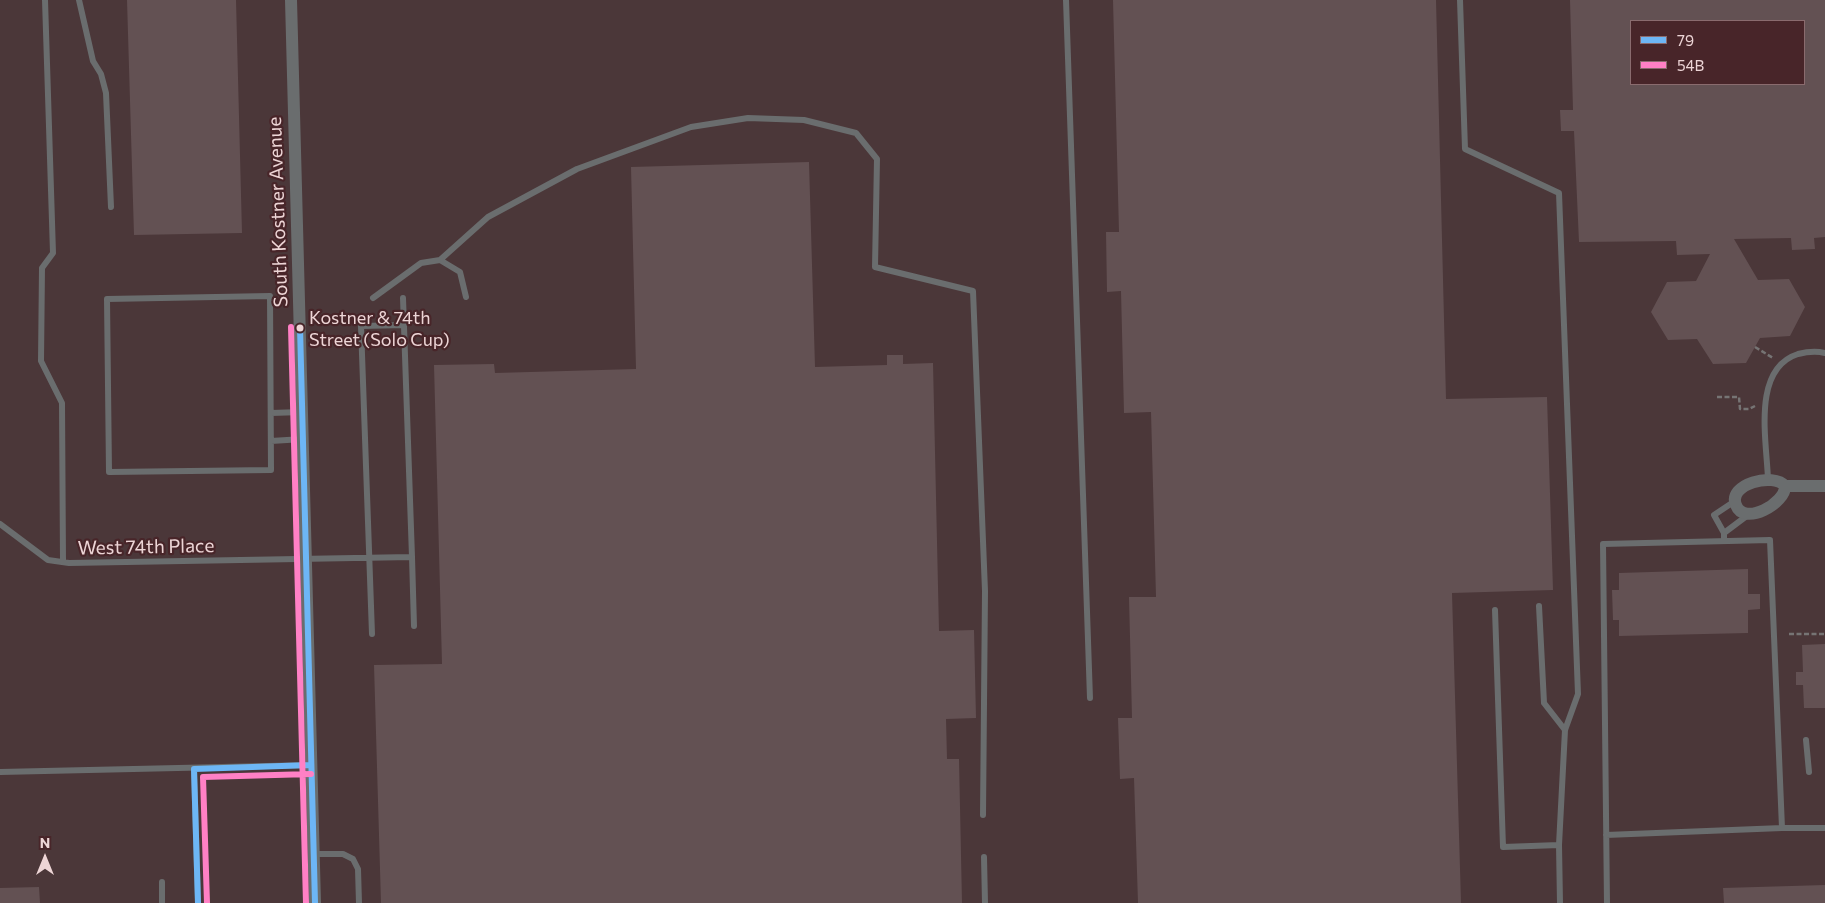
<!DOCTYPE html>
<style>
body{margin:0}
#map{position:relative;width:1825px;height:903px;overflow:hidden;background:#4b3739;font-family:Commissioner,sans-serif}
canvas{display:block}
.legend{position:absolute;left:1630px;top:20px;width:175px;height:65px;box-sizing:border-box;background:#482529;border:1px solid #8a6b6e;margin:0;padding:6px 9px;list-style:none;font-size:15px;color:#edd5d6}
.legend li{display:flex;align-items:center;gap:10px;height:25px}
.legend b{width:25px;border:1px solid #8a6b6e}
.north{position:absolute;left:20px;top:833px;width:50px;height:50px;-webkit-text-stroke:4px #482529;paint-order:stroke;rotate:0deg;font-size:14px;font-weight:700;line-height:20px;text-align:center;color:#edd5d6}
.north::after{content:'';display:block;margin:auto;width:18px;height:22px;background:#edd5d6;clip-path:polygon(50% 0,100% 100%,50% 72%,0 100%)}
</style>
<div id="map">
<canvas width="1825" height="903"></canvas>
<ul class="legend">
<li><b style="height:6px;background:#6db6f5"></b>79</li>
<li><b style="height:6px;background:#ff80c5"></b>54B</li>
</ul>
<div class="north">N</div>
</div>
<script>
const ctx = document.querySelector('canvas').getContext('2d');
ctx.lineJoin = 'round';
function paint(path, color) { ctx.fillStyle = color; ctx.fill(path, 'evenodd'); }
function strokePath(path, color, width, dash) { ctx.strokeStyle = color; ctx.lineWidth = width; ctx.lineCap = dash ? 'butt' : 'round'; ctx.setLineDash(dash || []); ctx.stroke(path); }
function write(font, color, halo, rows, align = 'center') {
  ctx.font = font + ' Commissioner,sans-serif'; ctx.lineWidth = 4.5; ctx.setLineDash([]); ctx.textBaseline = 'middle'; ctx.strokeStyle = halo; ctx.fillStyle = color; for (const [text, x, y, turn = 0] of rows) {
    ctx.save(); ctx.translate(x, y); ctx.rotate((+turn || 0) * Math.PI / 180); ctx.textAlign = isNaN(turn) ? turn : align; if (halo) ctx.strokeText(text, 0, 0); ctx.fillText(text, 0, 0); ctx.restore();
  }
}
paint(new Path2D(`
 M127,0h109l6,233 -108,2z
 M1113,0h323l10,399 101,-2 6,193 -101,3 9,310h-323l-4,-125 -14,1 -2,-61h14l-3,-121h27l-5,-185 -27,1 -3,-122 -14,1 -1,-60h13z
 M1570,0h255v237l-11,1 1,11 -23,1 -1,-12 -57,1 24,41 31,-1 16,28 -15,29 -30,2 -14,25 -33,1 -16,-25 -29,1 -17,-28 16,-30 29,-1 14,-27 -33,1 -1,-14 -97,1 -5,-111h-13l-1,-21h13zM1631,21h173v63h-173z
 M809,162l6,205 72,-2v-10h16v9l30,-1 6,268 35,-1 2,88 -30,1 1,40h12l3,144h-581l-7,-238 68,-1 -8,-299 60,-1 1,9 141,-4 -5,-202z
 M1748,569v25h12v15l-12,1v23l-129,3v-16h-6l-1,-30h7v-17z
 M1825,644v64h-21l-1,-23h-7v-13h7l-1,-27z
 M1825,885v18h-101l-1,-15z
 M39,887l1,16h-40v-15z`), '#635153');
strokePath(new Path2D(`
 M1755,347l18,11
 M1717,397h22l1,12h9l6,-3
 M1789,634h36`), '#767474', 2.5, [5, 2.5]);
strokePath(new Path2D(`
 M45,0l8,253 -11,15 -1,93 21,42 1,159
 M79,0l14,61 8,13 5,19 5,114
 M1066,0l24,698
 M1460,0l5,149 94,44 19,501 -13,36 -6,115
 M440,260l48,-43 89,-48 114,-42 57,-9 56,2 52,13 21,26 -2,108 98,24 12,300 -2,224
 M270,296l1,174 -162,2 -2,-173z
 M373,298l48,-35 19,-3 20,12 6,25
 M271,413l31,-1
 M271,441l32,-2
 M1768,480c-1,-38 -17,-111 30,-126 8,-2 19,-3 27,-1
 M0,524l48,36 21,3 343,-6 -9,-259
 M1724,533l24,-18
 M1724,541v-8l-10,-18 21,-14
 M412,557l2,69
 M1539,606l5,97 21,27
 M1495,610l8,237 56,-2 1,58
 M372,634l-11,-308 43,-1
 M1806,740l3,32
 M194,769l4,134
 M0,772l311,-7
 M1782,828h43
 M1606,835l176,-7 -12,-288 -167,4 4,359
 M314,854h29l10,5 5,10 1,34
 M984,857l1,46
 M162,882v21`), '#6a6d6e', 6);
strokePath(new Path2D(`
 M291,0l24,903
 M1785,486c1,17 -41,41 -49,19 -9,-21 38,-33 49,-19h40`), '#6a6d6e', 12);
strokePath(new Path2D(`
 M300,327l15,576
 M198,903l-4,-134 117,-4`), '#6db6f5', 6);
strokePath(new Path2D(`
 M291,327l15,576
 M207,903l-4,-126 108,-3`), '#ff80c5', 6);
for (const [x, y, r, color] of [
 [300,328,4.5,"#edd5d6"]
]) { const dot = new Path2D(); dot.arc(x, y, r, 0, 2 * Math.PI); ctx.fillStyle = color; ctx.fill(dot); strokePath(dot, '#482529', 2); }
write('18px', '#edd5d6', '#482529', [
 ["Kostner & 74th",309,318],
 ["Street (Solo Cup)",309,340]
], 'left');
write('19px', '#edd5d6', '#482529', [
 ["South Kostner Avenue",278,212,-92],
 ["West 74th Place",146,547,-1]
]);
</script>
